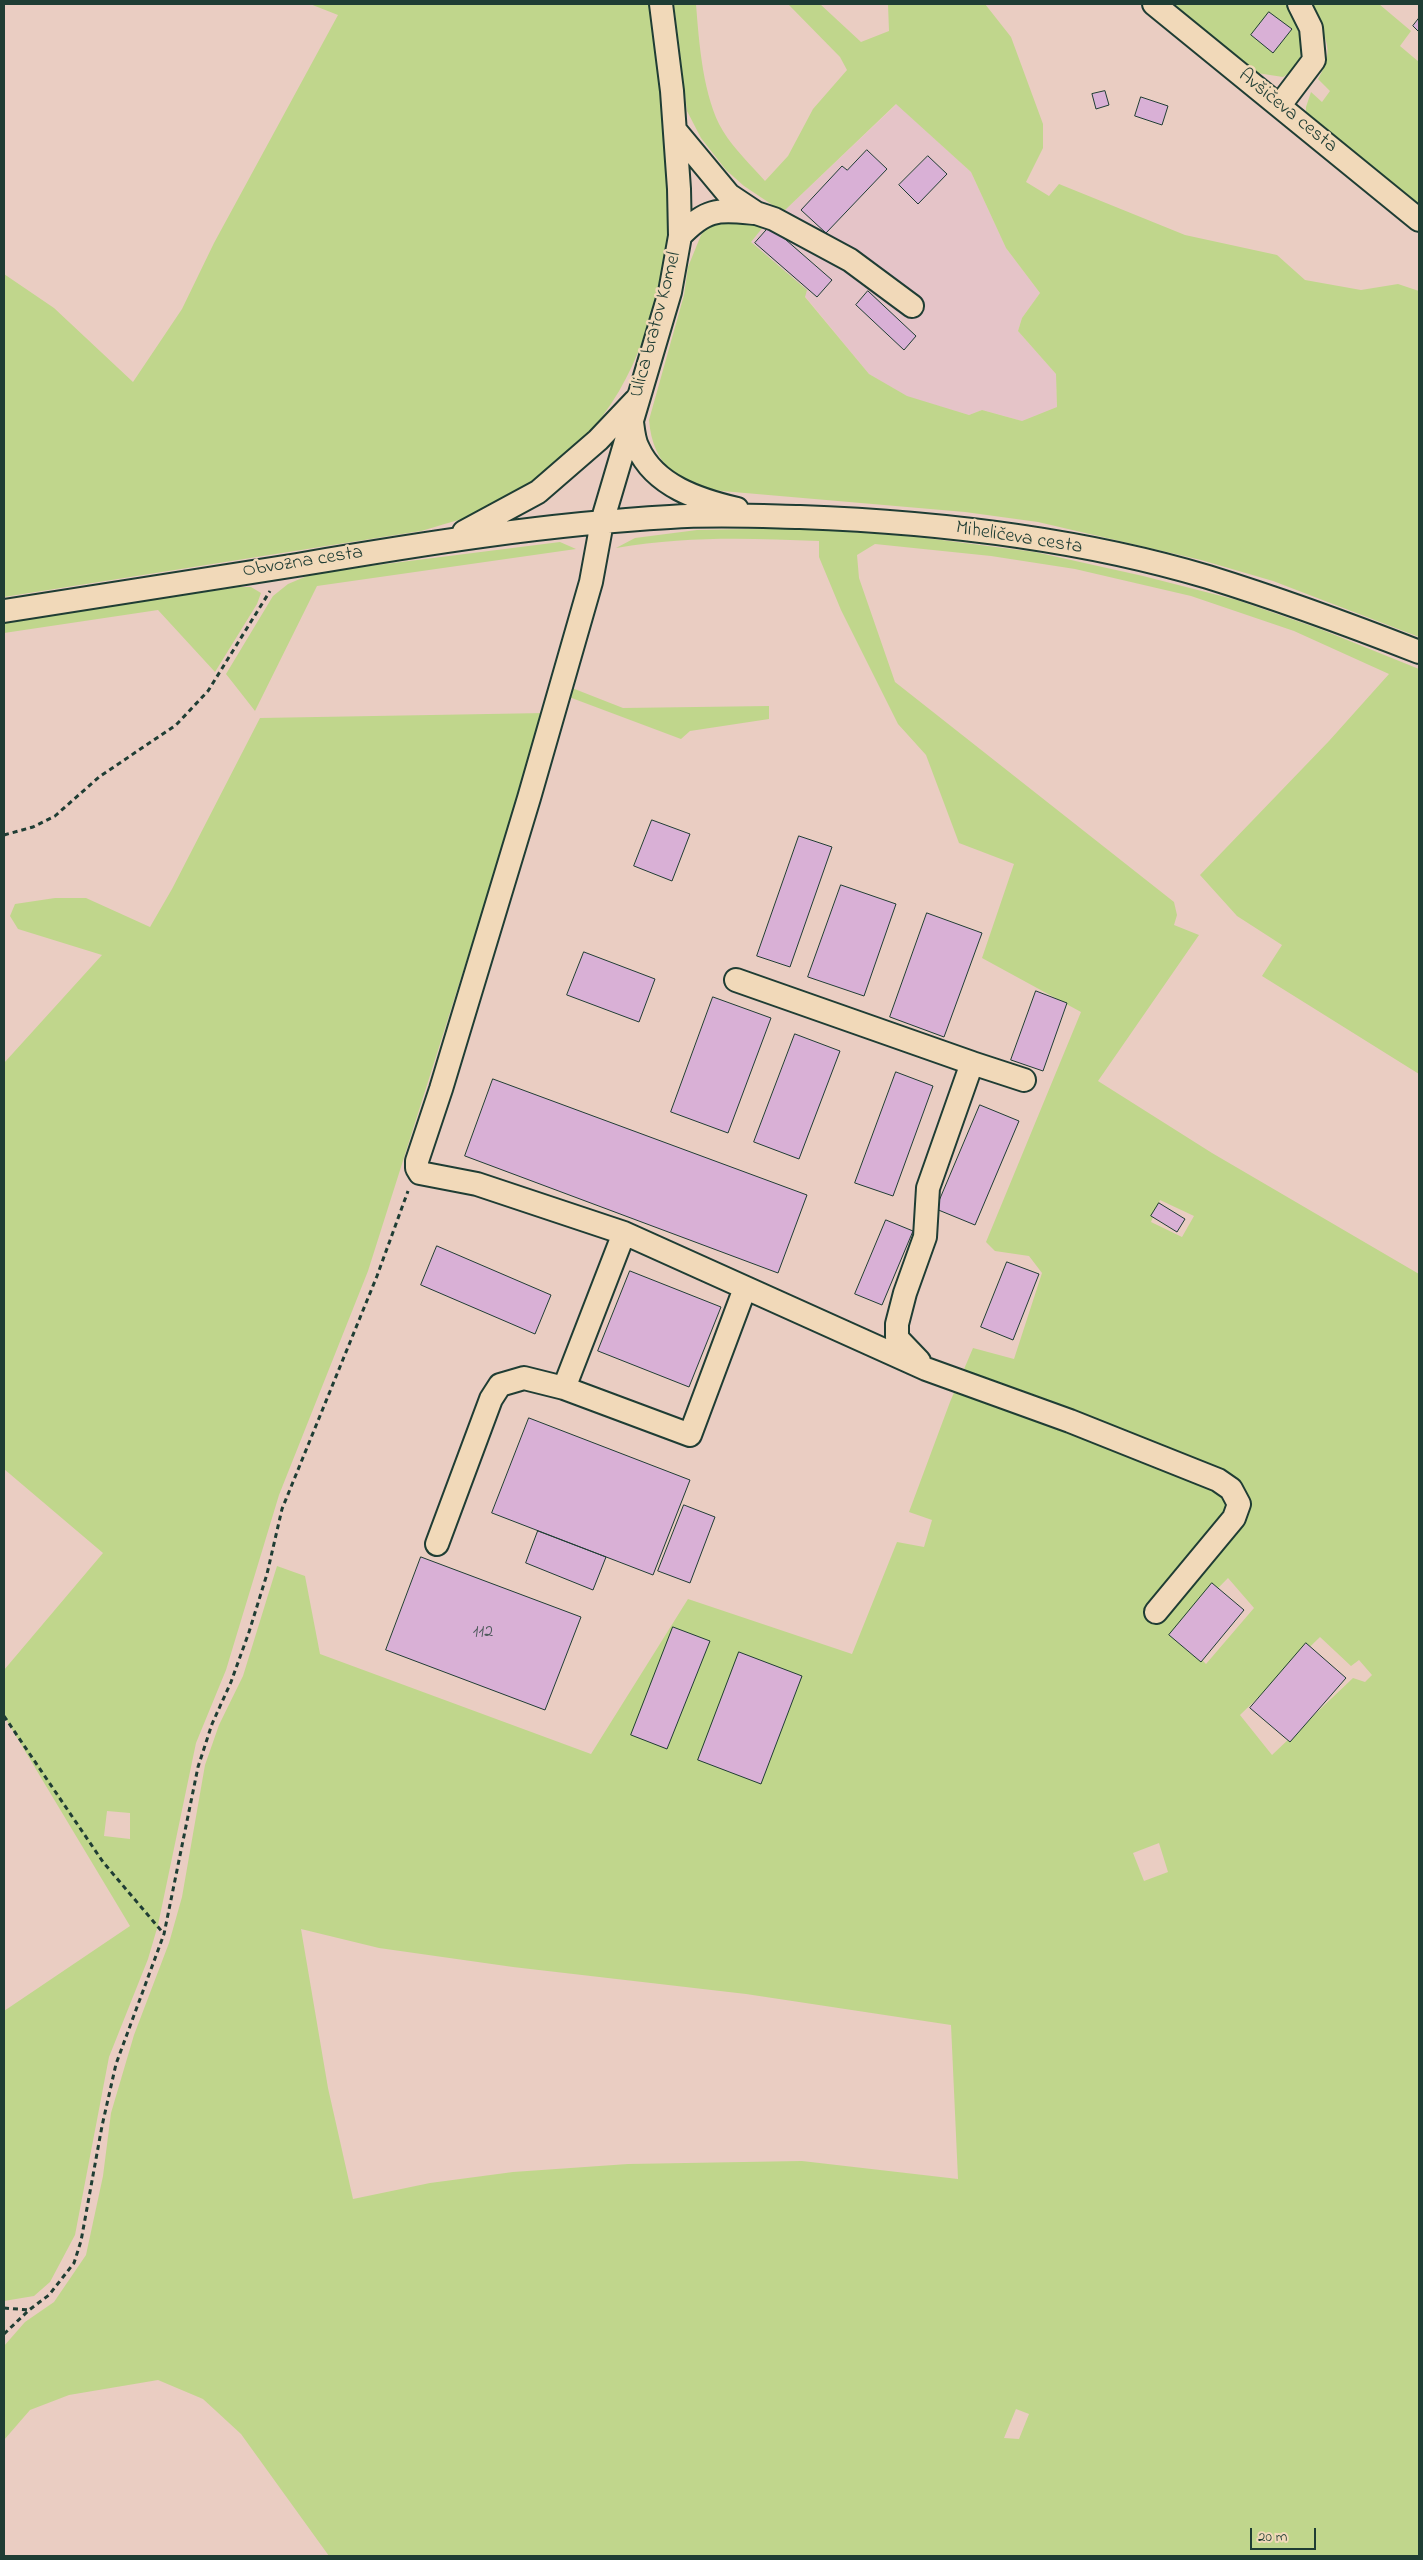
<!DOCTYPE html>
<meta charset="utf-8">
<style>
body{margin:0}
#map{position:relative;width:1423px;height:2560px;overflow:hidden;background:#eacdc2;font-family:"Indie Flower",sans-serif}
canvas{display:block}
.frame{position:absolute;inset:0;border:5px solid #1f3d34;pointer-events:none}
.scale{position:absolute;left:1250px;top:2528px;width:66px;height:22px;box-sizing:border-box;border:2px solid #1f3d34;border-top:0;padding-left:6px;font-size:15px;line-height:18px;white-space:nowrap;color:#1f3d34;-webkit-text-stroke:4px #f1d9b9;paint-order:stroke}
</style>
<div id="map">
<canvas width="1423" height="2560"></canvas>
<div class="frame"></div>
<div class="scale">20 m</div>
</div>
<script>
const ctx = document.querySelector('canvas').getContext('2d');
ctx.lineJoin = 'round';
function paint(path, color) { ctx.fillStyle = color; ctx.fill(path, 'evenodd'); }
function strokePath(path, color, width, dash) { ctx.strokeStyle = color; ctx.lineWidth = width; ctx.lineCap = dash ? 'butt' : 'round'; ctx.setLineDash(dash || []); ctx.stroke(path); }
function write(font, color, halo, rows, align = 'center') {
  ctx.font = font + ' "Indie Flower",sans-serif'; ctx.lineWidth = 5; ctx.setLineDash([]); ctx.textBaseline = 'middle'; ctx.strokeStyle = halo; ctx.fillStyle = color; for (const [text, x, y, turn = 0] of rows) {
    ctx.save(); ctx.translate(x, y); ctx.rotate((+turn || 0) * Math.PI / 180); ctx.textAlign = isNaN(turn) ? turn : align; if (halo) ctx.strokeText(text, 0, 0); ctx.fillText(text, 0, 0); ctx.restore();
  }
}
paint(new Path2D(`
 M897,104l74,68 35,76 34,45 -18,25 -4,13 38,43 1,33 -35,14 -40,-11 -13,5 -62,-18 -38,-23 -64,-78 -54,-54 13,-16 19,-14z`), '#e5c4c8');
paint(new Path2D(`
 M310,4h341c10,78 22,158 16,237 -1,12 -5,25 -7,37 -17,84 -52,151 -122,202 -9,6 -18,14 -28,19 -27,15 -59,23 -89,32l-417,66v-323l50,34 79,74 49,-73 32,-66 124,-228z
 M674,4h22c3,38 7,94 27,127 11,18 28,34 42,50l23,-25 25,-47 34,-39 -7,-13 -52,-53h32l41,38 28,-11 -1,-27h97l26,33 32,87v24l-17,34 23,14 10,-12 126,51 92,20 28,25 56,10 37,-6 21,7v346l-146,-56 -72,-21 -163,-38 -73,-10 -243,-21c-43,-8 -69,-24 -73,-71l35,-125 4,-28 13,-32 11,-13 25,-3 27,7 -13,16 56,48 -2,7 64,77 38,22 62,19 13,-5 40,11 35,-14 -1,-33 -38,-43 4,-13 18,-25 -34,-45 -35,-76 -75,-68 -113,108 -39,-26 -18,-16 -25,-32 -14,-27z
 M1173,4h114c11,22 27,59 -4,73l-26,-4z
 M1306,4h73l32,27 -11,15 19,16v147l-113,-96v-6l5,-15 11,10 8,-11 -12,-12c20,-33 5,-45 -12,-75z
 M799,528l119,9 117,15 108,24 94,24 83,29 99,40v405l-157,-98 20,-31 -45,-29 -37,-41 129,-134 60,-67 -95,-43 -103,-35 -116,-27 -84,-13 -116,-12 -18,11 2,23 36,104 279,220 3,13 -3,10 25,10 -101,146 114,72 207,121v1282h-1090l-88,-122 -38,-35 -45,-19 -89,15 -39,15 -26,30v-94l21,-24 29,-20 32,-47 17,-79 8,-63 23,-78 35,-92 13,-46 23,-132 14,-40 24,-49 34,-110 28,10 15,78 271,100 97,-155 164,55 45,-112 27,5 8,-27 -23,-8 41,-110 23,-54 41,11 28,-86 -13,-17 -34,-5 -9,-9 95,-230 -99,-54 32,-94 -55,-21 -33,-88 -28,-31 -57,-114 -22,-53v-16c-72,-3 -132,-5 -203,7l19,-10 62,-8zM1160,1200l34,16 -12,21 -31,-15zM1228,1578l26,30 -48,56 -31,-32zM1320,1637l31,29 8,-6 13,15 -7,7 -12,-4 -81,77 -32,-40zM1159,1843l9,29 -24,9 -11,-28zM301,1929l78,19 134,19 233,27 205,31 7,154 -156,-18 -174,3 -115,8 -83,11 -77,16 -25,-111zM1016,2409l13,5 -10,25 -15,-1z
 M560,542l16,7 -259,37 -62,125 -29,-37 47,-78 15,-12 26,-11z
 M239,587h12l10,6 -4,11 -42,68 -57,-62 -154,23v-11z
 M572,688l51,20 146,-2v13l-79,12 -9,8 -112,-42z
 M545,713l-177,558 -89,224 -53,175 -30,73 -38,182 -10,34 -39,98 -34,178 -25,47 -16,14 -30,5v-290l126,-85 -126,-210v-46l99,-117 -99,-84v-406l98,-108 -84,-26 -8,-13 5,-12 40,-6h31l64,29 22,-38 88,-171zM107,1811l23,2v26l-26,-3z`), '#c0d68c');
const building = new Path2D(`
 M1269,12l23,17 -19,24 -22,-18z
 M1419,18v14l-6,-6z
 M1105,91l4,14 -13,4 -4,-15z
 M1141,97l27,9 -6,19 -27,-9z
 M867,150l20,19 -61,64 -25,-23 41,-44 5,4z
 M928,156l19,18 -29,30 -19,-19z
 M770,226l62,54 -15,17 -62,-54z
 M868,291l48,45 -12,14 -48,-45z
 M652,820l38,14 -18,47 -38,-15z
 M799,836l33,11 -42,120 -33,-11z
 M841,885l55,19 -32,92 -56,-19z
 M927,913l55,20 -38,104 -54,-20z
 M584,952l71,27 -16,43 -72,-27z
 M1036,991l31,12 -24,68 -32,-11z
 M713,997l58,21 -43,115 -57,-21z
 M795,1034l45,17 -41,108 -45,-17z
 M896,1072l37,14 -40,110 -38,-13z
 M493,1079l314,116 -29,78 -313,-117z
 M980,1105l39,16 -44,104 -39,-16z
 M1159,1203l26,16 -8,13 -26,-16z
 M886,1220l27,11 -31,74 -27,-11z
 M437,1246l114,49 -16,39 -114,-49z
 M1007,1262l32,12 -26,66 -32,-13z
 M630,1271l91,36 -32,80 -91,-36z
 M529,1418l161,62 -37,95 -161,-62z
 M684,1505l31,12 -25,66 -32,-12z
 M538,1531l68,26 -13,33 -67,-27z
 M421,1557l160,60 -36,93 -159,-60z
 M1212,1583l32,27 -43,52 -32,-27z
 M673,1627l37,14 -43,108 -36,-14z
 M1306,1643l40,35 -56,64 -40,-34z
 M739,1652l63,24 -41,108 -63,-24z`);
paint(building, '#d9b0d6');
strokePath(building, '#1f3d34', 1);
const minor = new Path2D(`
 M661,4l11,87 7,98 1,47 -10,56 -68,230 -11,60 -62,216 -88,291 -24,72v7l3,5 57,11 147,49 302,136 144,52 148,59 13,9 8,15 -5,14 -78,94
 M1154,4l265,216
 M1280,105l34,-45 -3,-32 -12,-24
 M675,130l54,65 27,18 18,6 76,41 62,46
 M680,236c27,-28 37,-26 75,-23
 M632,422c1,8 2,19 6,26 17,38 61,52 99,61
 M464,532l74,-40 60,-52 37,-39
 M4,611c97,-15 195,-30 293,-46 124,-21 248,-41 373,-48 43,-3 87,-1 130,0 137,5 277,21 408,60 71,22 142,48 211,75
 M736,980l236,83
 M919,1361l-22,-23v-14l8,-31 20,-56 3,-49 44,-125 52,17
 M564,1388l126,47 55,-147
 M437,1544l54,-145 9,-14 24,-7 40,10 60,-155`);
strokePath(minor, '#1f3d34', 26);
strokePath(new Path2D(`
 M4,835l29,-8 22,-11 44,-39 77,-52 32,-34 62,-100
 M4,1716l99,146 61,72
 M4,2308l25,2
 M4,2334l25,-24 20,-15 25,-32 7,-22 21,-115 14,-62 48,-130 34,-167 14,-43 19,-42 18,-50 18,-58 15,-65 95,-233 31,-85`), '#1f3d34', 3, [5, 4]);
strokePath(minor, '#f1d9b9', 22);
write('18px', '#4e5a5c', null, [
 ["112",483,1633]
]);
write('20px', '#1f3d34', '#f1d9b9', [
 ["Avšičeva cesta",1287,112,39],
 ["Ulica bratov Komel",657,325,-75],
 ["Miheličeva cesta",1019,539,9],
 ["Obvozna cesta",303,563,-9]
]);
</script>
